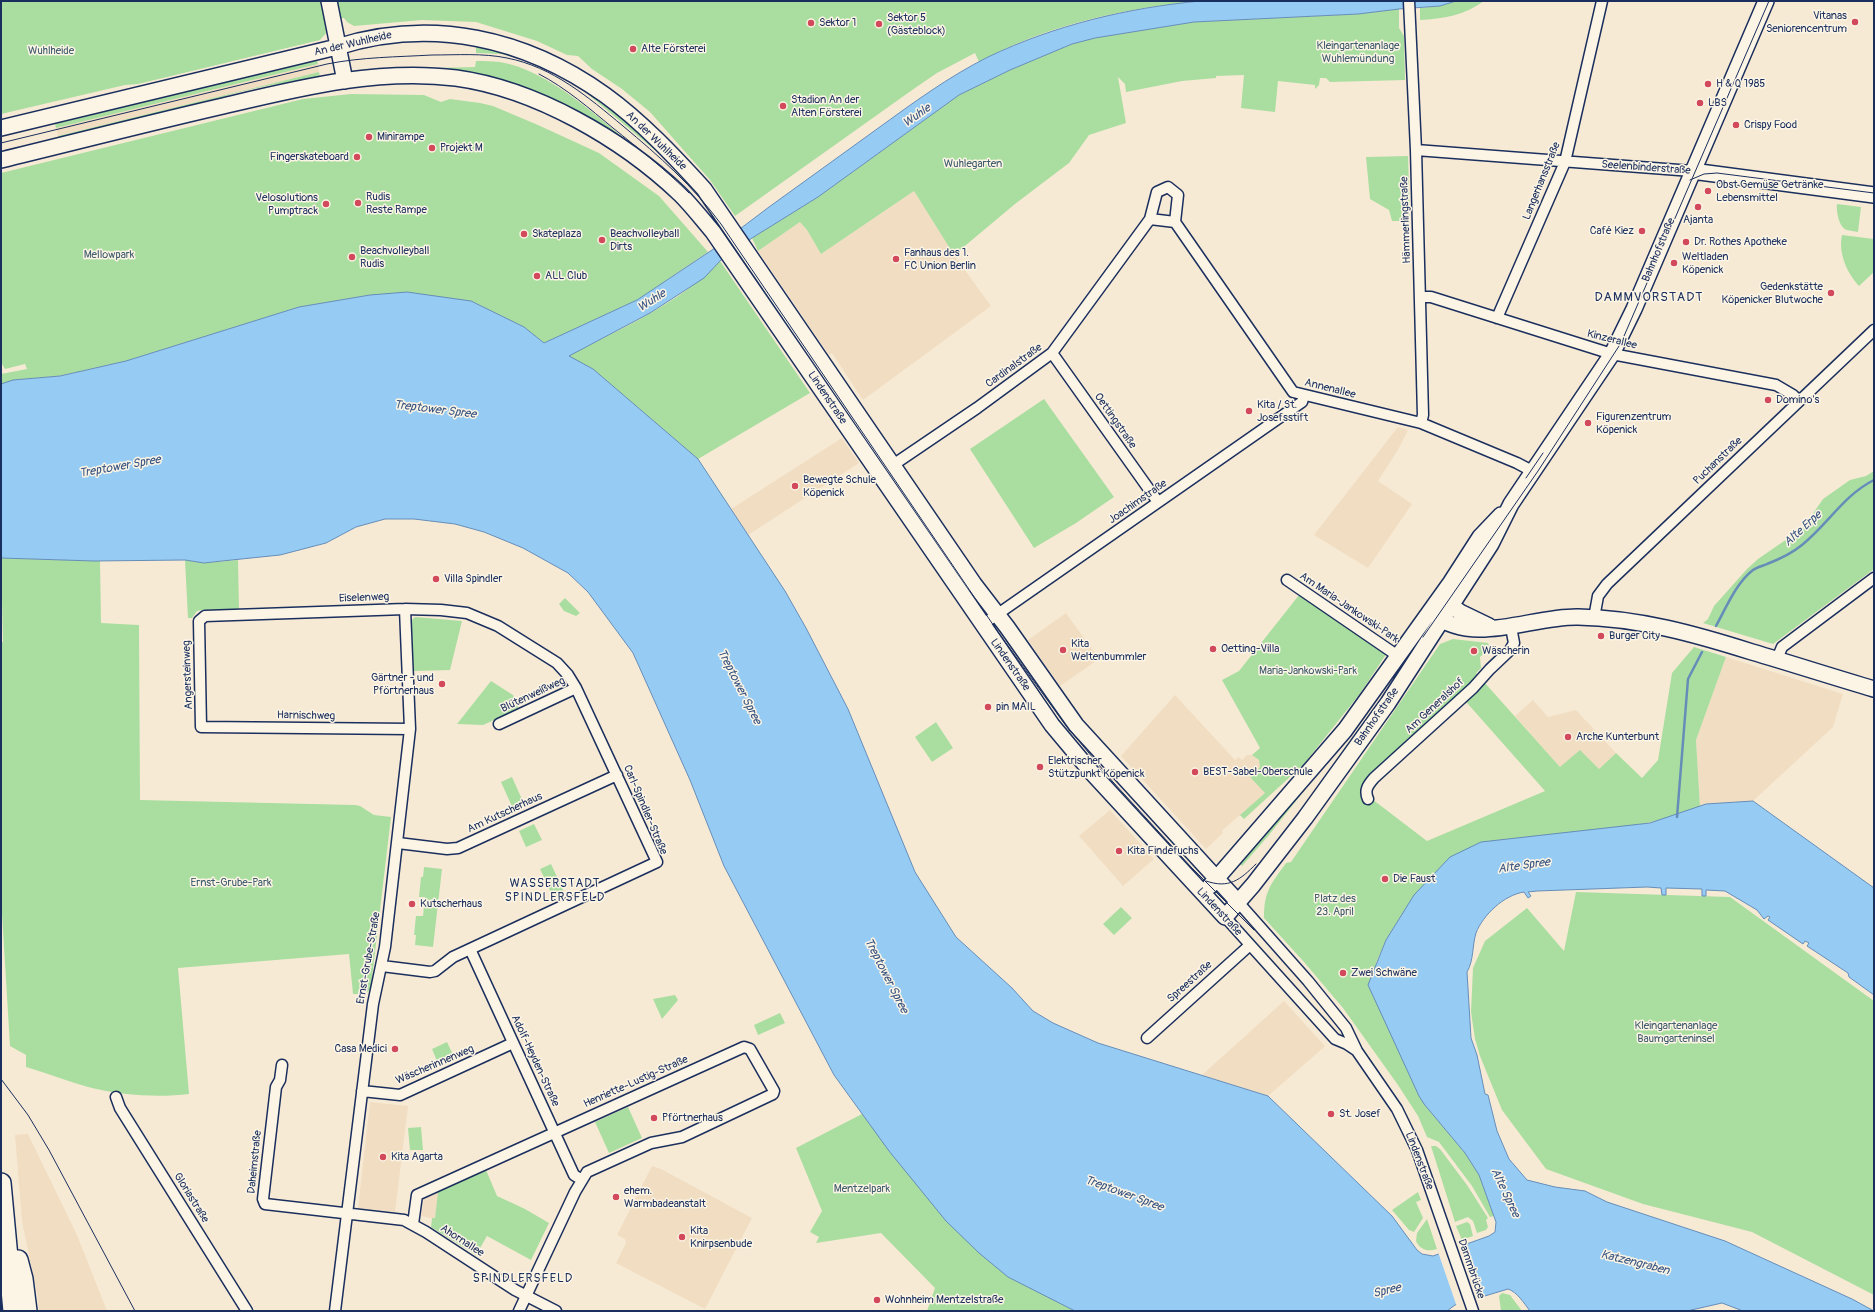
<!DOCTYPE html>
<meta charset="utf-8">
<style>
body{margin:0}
#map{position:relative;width:1875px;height:1312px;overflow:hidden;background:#f7ead5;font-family:Pangolin,sans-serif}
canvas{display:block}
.frame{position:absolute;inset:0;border:2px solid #1b2f5e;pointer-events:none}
</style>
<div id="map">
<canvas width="1875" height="1312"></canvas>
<div class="frame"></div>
</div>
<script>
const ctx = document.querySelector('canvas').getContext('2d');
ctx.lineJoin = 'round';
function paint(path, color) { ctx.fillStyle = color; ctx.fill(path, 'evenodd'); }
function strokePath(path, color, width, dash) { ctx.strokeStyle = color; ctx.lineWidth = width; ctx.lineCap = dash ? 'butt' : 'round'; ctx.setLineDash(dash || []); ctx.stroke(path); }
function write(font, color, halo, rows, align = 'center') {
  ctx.font = font + ' Pangolin,sans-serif'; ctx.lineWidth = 3; ctx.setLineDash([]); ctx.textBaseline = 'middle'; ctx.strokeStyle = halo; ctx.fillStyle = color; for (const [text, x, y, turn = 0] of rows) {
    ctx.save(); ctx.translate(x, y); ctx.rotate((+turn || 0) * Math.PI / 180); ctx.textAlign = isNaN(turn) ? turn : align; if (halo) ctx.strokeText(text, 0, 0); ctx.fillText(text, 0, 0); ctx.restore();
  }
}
paint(new Path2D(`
 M318,64l1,8 -261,64 -2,-8z
 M914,191l40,64 37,51 -128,94 -31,-47 -3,2 -71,-104 42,-29 7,8 14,24z
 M1398,427l10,3 -9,18 -21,33 34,23 -44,64 -54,-33z
 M842,438l17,25 -111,72 -17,-26z
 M1066,613l33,46 -39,27 -32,-46z
 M1726,657l117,37 -10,33 -80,74 -47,3 -6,3 -4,-67z
 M1175,695l60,65 4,-3 3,3 5,-5h5l7,5 6,33 -40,35 -3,3 1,2 -17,16 -85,-93z
 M1533,700l15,17 28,-7 40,43 -17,16 -39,-2 -45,-51z
 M1110,810l44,49 -31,27 -44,-50z
 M1284,1001l38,42 3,3 -2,2 -55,48 -66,-21z
 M370,1102l38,4 -13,106 -37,-4z
 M28,1134l49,101 30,76h-68l-1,-13 -16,-76 -7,-87z
 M652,1166l9,3 91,49 -47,91 -89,-46 10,-20 -1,-4 -8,-4z
 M438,1192l-3,27 -14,-3 3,-17z`), '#f1ddc2');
paint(new Path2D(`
 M1,1h320l6,31 -7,8 -182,44 -13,1 -124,29z
 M335,1h865c-75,7 -154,24 -221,61l-4,-9 -38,20 -22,15 -180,128 -25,-36 -60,-68 -28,-23 -30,-20 -14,-13 -11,-1 -30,-14 -61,-19 -54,-2 -68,6 -7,-4 -3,-4h-4z
 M1456,1h28c-19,14 -41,18 -64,19v-12l20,-2z
 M1399,9v19l5,8 1,44 -75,2 -4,-4h-6l-1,7 -4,4v-4l-37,-4 -3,31 -34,-4 3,-33 -28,1v2l-34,3 -56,11 -1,-8 -7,-7 8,46 -37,12 -20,28 -54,41 -61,51 -40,-64 -93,63 -14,-24 -7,-8 -42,29 -6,-13 66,-41 141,-102 51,-25 62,-26 22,-6 100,-16 164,-8z
 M476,43l74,26 52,29 74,67 46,55 -47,-53 -98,-82 -22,-12 -32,-13 -21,-6 -26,-1z
 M317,60l1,4 -262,64 -1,-4z
 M476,61c8,0 16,0 24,1 49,8 100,57 138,88l-22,-15 -28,-17 -39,-18 -158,-31 84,-2z
 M319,72l1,5c-40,7 -85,12 -123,30l-138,33 -1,-4z
 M351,94l73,1 17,7 9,-3 30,4 13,3 45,19 61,28 60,43 49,56 -71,48 -93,43 -20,-16 -53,-26 -101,-6 -71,12 -173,54 -67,15 -46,4 -12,4v-10l26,-5 -2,-5 -20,5 -3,-5 -1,-191 302,-74z
 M1408,156l2,65h-18l-3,-11 -19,-11 -4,-42z
 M1837,204l24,3 -3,25c-4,-1 -8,-1 -11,-2 -8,-2 -11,-19 -10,-26z
 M1842,235l32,4v33l-15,14c-12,-13 -21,-33 -17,-51z
 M720,261l90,132 -112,66 -105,-90 -25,-13c52,-27 111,-52 152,-95z
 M1044,399l70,98 -38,26 -42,25 -64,-99z
 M1874,471v98l-101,75 -70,-21 5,-4 6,-13 33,-37 11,-10 45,-31 20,-29 27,-19 16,-4z
 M1,558l99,3 1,62 38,2 1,175 215,5 5,1 14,9 17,2 -20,169 -2,5 -5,3h-11l-4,-40 -171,14 11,126c-32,4 -70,1 -101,-7 -21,-6 -42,-14 -62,-20v-12l-16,-9 -9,-149v-255h2z
 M185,560l19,3 34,-3 1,49 -37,1 -5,1 -5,7h-4z
 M1299,595l88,58 -28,42 -56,70 -59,54 -4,-4 25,-22 -15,-16 10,-10 -1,-7 -7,-5 8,-7 -38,-68 17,-9z
 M565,598l15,15 -4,3 -12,-5 -5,-7z
 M415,617l47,4 -12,49 -37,1 -2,-50z
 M1453,639l35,4 2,5 -10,9 1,11 -5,5 84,94 20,-17 19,19 17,-16 26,25 16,-18 14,-87 22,-26 32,10 -30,83 4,67c-21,8 -42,15 -65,18l-221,70 -28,45 -10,23c14,47 24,97 48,141l41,49 14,22 15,41 -4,1 -18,-31 -33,-44 -12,-5 -9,-21 -20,-31 -55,-77 -39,-46 -40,-44c0,-27 7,-34 22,-55l5,-1 149,-218zM1460,695l85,96 -118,50 -59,-45 1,-20z
 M491,681l22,14 6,14 -36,16 -26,-1z
 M936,722l17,26 -21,14 -17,-25z
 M1352,728l1,1 -84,106 -27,31 -2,-2z
 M512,777l13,29 -11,5 -13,-29z
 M534,824l8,16 -16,7 -7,-16z
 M551,864l14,30 -11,5 -14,-30z
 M424,867l18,2 -9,78 -18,-2 1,-10h-2l2,-19h7l2,-19h-6l2,-20h2z
 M1576,892l154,5 144,104v294l-122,-63 -109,-28 -97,-35 -44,-59 -22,-54 -5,-17 -4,-27 2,-44 12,-27 42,-33 37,43z
 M1121,907l11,11 -18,17 -11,-11z
 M675,995l3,5 -16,19 -9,-20z
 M780,1013l5,10 -27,12 -4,-10z
 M447,1042l8,17 -16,7 -7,-17z
 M628,1107l14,31 -33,15 -14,-31z
 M862,1114l84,107 109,79 20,11h-148l8,-23 -54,-55 -65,10 3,-6 -9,-5 12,-21 -26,-63z
 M421,1127l2,23h-13l-2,-22z
 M1431,1146h5l4,3 27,36 21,33 -2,2 2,7 -2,3 -9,3 -4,-12 -5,-4 -13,5z
 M486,1170l11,26 28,13 24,14 -18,37 -44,-24 -11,19 -45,-28 1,-9h3l3,-26z
 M1418,1192l3,8 -5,2 7,16 -9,14 -5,-2 -17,-20z
 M1427,1219l10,30c-9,3 -17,1 -21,-8l1,-8z
 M1467,1222l3,2 3,12 -11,4 -6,-14z
 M1502,1293l8,2 12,16h-21l-2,-15z`), '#aadea0');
const water = new Path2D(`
 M1200,1h256l-16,5 -41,3 -41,5 -164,8 -99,16 -23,6 -62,26 -51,25 -141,102 -66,41 -32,23 -16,17 -54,35 -81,43 24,13 105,90 87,132 21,37 42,81 67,163 41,65 56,51 21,23 20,12 45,20 170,53 124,120 25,34 5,4 11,2 56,-20 6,-4 1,-10 -17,-47 -14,-22 -41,-49 -5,-8 -51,-111 18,-45 28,-45 36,-38 31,-15 169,-19 56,-19 47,-3 121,87v107l-25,-18 -1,-4 -41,-27 2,-3 -4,-2 -2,3 -35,-24 2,-3 -2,-1 -4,3 -7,-9 -32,-19 -19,-1v6h-4v-7l-36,-1v7h-4l-1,-7 -14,-1 -110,4 -9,1 3,4 -3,2 -4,-6c-20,3 -41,23 -48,41 -4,13 -2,27 -9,39l4,66 6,17 8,39 3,1 9,36 12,28 18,21 28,7 30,4 22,11 118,39 127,58 22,12h-131l-21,-8 -35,8h-157c-6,-8 -13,-19 -22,-22l-53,16 -8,6h-372l-67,-34 -29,-24 -33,-32 -57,-70 -55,-76 -110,-209 -34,-86 -57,-127 -45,-61 -20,-19 -45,-25 -39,-16 -29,-8 -41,-5h-29l-29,8 -30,16 -46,12 -58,6 -18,2 -19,-3 -91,1 -93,-3v-174l12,-4 47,-4 66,-15 173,-54 71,-12 37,-3 64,9 53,26 20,16 93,-43 75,-50 57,-43c36,-26 72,-52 108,-78 36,-26 71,-52 111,-72 67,-32 139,-49 212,-56z`);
paint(water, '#96cbf4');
strokePath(water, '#658db8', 1);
paint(new Path2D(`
 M1463,1244l19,54 -25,9 -19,-55z`), '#f7ead5');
strokePath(new Path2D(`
 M1716,626c10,-18 20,-43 37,-56 4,-3 10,-4 14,-6 13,-5 24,-10 35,-19 26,-21 42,-50 72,-65
 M1677,817l11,-138 14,-27`), '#658db8', 2.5);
const street = new Path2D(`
 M1409,1l7,149 7,265 -2,8
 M1416,150l276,21
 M1150,219l25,3
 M1175,222l118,170 128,31 96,40 17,9
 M1421,297h10l181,57 164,31 17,10 5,6
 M1497,318l68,-156 37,-161
 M1052,353l106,149
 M893,465l84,-57 75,-55 98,-134 7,-27 11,-5 10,8 -3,27
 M1287,580l111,76
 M1594,618l4,-22 9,-12 267,-254
 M982,625l320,-223 2,-6
 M1777,659l5,-12 92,-69
 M499,724l77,-36
 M1368,799c-4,-9 0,-14 6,-21l99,-90 17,-19 20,-19 4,-7 -3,-16
 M398,843l49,6 11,-1 159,-73
 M1238,902l70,79 38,47 11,23 40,58 20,41 56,161
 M1225,917l110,122 12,5 9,6
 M470,949l104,226 8,5
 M382,966l48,6 5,-1 18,-14 204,-95 -81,-174 -8,-13 -11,-12 -59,-37 -31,-13 -26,-3 -36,-1 -200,7 -6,5 2,106 209,2
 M1147,1038l103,-93
 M282,1065l-2,15 -4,7 -13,112 2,5 139,16 22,12 89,58 41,21
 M362,1091l38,4 113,-52
 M116,1097l4,11 127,203
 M413,1224l4,-29 327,-148 6,2 24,42 -1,3 -91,43 -31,6 -64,29 -12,20 -56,119
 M335,1311l38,-307 12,-57 25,-218 -5,-120`);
const secondary = new Path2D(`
 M329,1l16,80
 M1,128l336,-81c95,-30 188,-9 268,48 36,26 69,61 99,94l270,395 33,43 69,98 162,177
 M1,160c74,-18 148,-37 222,-54 76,-18 155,-38 233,-28 80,11 166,61 224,116 12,12 22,25 33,38l339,493 41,49 132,143 28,-32 52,-67 83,-115 103,-159 20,-40 101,-150 22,-45 132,-308
 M1692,171l182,24
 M1444,601l16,11 29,14
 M1434,615c42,31 97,1 144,2 60,1 117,17 174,35 41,12 81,25 122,37
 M1210,886l135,-156 106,-148 29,-45 21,-22`);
const highway = new Path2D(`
 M1,1183l12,128
 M18,1260l5,19 4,32`);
strokePath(street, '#1b2f5e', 13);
strokePath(secondary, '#1b2f5e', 18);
strokePath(highway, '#1b2f5e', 22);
strokePath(street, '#fcf5e5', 10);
strokePath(secondary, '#fcf5e5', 15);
strokePath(highway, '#fcf5e5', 19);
strokePath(new Path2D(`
 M539,74c27,14 51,35 74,54 26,21 52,41 76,65
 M1,143l326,-79c35,-7 70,-7 105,-9 25,0 51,-2 75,3 46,9 81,39 116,68 36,30 70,60 98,98l277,408 66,91 49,59 78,85 63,63
 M1690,180l14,-6 13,-1 157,20
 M1526,478l17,-25
 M1423,637l115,-166 83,-128 148,-342
 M1206,881c23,8 34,-1 50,-17
 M1,1079l27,36 21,35 86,161`), '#1b2f5e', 1);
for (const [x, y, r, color] of [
 [1855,22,4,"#d1495b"],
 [811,23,4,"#d1495b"],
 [879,24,4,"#d1495b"],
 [633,49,4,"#d1495b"],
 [1708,84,4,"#d1495b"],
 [1700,103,4,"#d1495b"],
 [783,106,4,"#d1495b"],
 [1736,125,4,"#d1495b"],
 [369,137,4,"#d1495b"],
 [432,148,4,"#d1495b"],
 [357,157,4,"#d1495b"],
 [1708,191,4,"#d1495b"],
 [358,203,4,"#d1495b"],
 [326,204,4,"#d1495b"],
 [1698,207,4,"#d1495b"],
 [1642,231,4,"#d1495b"],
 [524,234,4,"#d1495b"],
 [602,240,4,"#d1495b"],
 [1686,242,4,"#d1495b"],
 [352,257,4,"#d1495b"],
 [896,259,4,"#d1495b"],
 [1674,263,4,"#d1495b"],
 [537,276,4,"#d1495b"],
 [1831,293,4,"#d1495b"],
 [1768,400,4,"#d1495b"],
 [1249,411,4,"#d1495b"],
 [1588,423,4,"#d1495b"],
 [795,486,4,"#d1495b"],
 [436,579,4,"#d1495b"],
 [1601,636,4,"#d1495b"],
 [1213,649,4,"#d1495b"],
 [1063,650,4,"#d1495b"],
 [1474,651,4,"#d1495b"],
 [442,684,4,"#d1495b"],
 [988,707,4,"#d1495b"],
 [1568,737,4,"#d1495b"],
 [1040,767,4,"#d1495b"],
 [1195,772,4,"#d1495b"],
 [1119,851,4,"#d1495b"],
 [1385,879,4,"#d1495b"],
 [412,904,4,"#d1495b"],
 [1343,973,4,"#d1495b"],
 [395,1049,4,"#d1495b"],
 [1331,1114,4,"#d1495b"],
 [654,1118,4,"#d1495b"],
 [383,1157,4,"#d1495b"],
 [616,1197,4,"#d1495b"],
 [682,1237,4,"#d1495b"],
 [877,1300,4,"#d1495b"]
]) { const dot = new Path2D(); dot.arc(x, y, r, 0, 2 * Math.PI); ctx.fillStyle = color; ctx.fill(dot); strokePath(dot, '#fcf5e5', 1.5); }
write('11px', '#1b2f5e', '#fcf5e5', [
 ["Vitanas",1847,16,"right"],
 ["Seniorencentrum",1847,29,"right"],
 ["Sektor 5",887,18],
 ["(Gästeblock)",887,31],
 ["Sektor 1",819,23],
 ["Alte Försterei",641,49],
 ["H & Q 1985",1716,84],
 ["Stadion An der",791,100],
 ["Alten Försterei",791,113],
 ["LBS",1708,103],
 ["Crispy Food",1744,125],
 ["Minirampe",377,137],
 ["Projekt M",440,148],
 ["Fingerskateboard",349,157,"right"],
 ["Obst Gemüse Getränke",1716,185],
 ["Lebensmittel",1716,198],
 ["Rudis",366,197],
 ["Reste Rampe",366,210],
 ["Velosolutions",318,198,"right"],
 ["Pumptrack",318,211,"right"],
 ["Ajanta",1698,220,"center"],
 ["Café Kiez",1634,231,"right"],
 ["Skateplaza",532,234],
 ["Beachvolleyball",610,234],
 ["Dirts",610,247],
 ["Dr. Rothes Apotheke",1694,242],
 ["Beachvolleyball",360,251],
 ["Rudis",360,264],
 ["Fanhaus des 1.",904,253],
 ["FC Union Berlin",904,266],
 ["Weltladen",1682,257],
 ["Köpenick",1682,270],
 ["ALL Club",545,276],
 ["Gedenkstätte",1823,287,"right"],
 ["Köpenicker Blutwoche",1823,300,"right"],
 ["Domino's",1776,400],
 ["Kita / St.",1257,405],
 ["Josefsstift",1257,418],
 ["Figurenzentrum",1596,417],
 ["Köpenick",1596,430],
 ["Bewegte Schule",803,480],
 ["Köpenick",803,493],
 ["Villa Spindler",444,579],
 ["Burger City",1609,636],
 ["Kita",1071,644],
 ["Weltenbummler",1071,657],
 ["Oetting-Villa",1221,649],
 ["Wäscherin",1482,651],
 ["Gärtner - und",434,678,"right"],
 ["Pförtnerhaus",434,691,"right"],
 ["pin MAIL",996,707],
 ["Arche Kunterbunt",1576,737],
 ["Elektrischer",1048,761],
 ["Stützpunkt Köpenick",1048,774],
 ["BEST-Sabel-Oberschule",1203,772],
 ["Kita Findefuchs",1127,851],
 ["Die Faust",1393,879],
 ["Kutscherhaus",420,904],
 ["Zwei Schwäne",1351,973],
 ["Casa Medici",387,1049,"right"],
 ["St. Josef",1339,1114],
 ["Pförtnerhaus",662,1118],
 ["Kita Agarta",391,1157],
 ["ehem.",624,1191],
 ["Warmbadeanstalt",624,1204],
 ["Kita",690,1231],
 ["Knirpsenbude",690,1244],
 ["Wohnheim Mentzelstraße",885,1300]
], 'left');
write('11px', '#1b2f5e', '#fcf5e5', [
 ["An der Wuhlheide",353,44,-13],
 ["An der Wuhlheide",656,141,44],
 ["Seelenbinderstraße",1646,168,4],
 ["Langerhansstraße",1542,181,-68],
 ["Hämmerlingstraße",1406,220,-92],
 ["Bahnhofstraße",1659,250,-67],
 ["Kinzerallee",1612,340,14],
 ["Cardinalstraße",1014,366,-36],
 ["Annenallee",1330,389,14],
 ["Lindenstraße",827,398,56],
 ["Oettingstraße",1115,421,55],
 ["Puchanstraße",1718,461,-44],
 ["Joachimstraße",1138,502,-35],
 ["Eiselenweg",364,598,-2],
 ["Am Maria-Jankowski-Park",1349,608,34],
 ["Lindenstraße",1010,665,55],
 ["Angersteinweg",188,675,-92],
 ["Blütenweißweg",533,695,-25],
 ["Am Generalshof",1435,706,-43],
 ["Harnischweg",306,716,1],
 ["Bahnhofstraße",1377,717,-55],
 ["Carl-Spindler-Straße",645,810,67],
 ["Am Kutscherhaus",505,813,-25],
 ["Lindenstraße",1219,912,47],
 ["Ernst-Grube-Straße",369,958,-80],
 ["Spreestraße",1190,982,-42],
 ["Adolf-Heyden-Straße",535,1061,65],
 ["Wäscherinnenweg",435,1065,-23],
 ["Henriette-Lustig-Straße",636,1082,-24],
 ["Lindenstraße",1419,1161,69],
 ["Daheimstraße",255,1162,-84],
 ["Gloriastraße",191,1198,58],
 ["Ahornallee",462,1241,33],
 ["Dammbrücke",1471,1269,71]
]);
write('11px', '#3f5b6e', '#fcf5e5', [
 ["Kleingartenanlage",1358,46],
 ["Wuhlemündung",1358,59],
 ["Wuhlheide",51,51],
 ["Wuhlegarten",973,164],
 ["Mellowpark",109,255],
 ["Maria-Jankowski-Park",1308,671],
 ["Ernst-Grube-Park",231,883],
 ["Platz des",1335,899],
 ["23. April",1335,912],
 ["Kleingartenanlage",1676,1026],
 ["Baumgarteninsel",1676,1039],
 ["Mentzelpark",862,1189]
]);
write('italic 12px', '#3a5684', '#fcf5e5', [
 ["Wuhle",917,116,-35],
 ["Wuhle",652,301,-33],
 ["Treptower Spree",435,410,7],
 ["Treptower Spree",120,467,-10],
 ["Alte Erpe",1803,529,-42],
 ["Treptower Spree",739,687,63],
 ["Alte Spree",1524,866,-8],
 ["Treptower Spree",886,976,63],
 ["Alte Spree",1505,1193,65],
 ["Treptower Spree",1124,1194,20],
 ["Katzengraben",1635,1263,14],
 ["Spree",1387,1291,-14]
]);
ctx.letterSpacing = '1px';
write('12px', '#1b2f5e', '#fcf5e5', [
 ["WASSERSTADT",555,884],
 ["SPINDLERSFELD",555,898],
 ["SPINDLERSFELD",523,1279]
]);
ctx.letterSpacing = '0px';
ctx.letterSpacing = '1px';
write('13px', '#1b2f5e', '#fcf5e5', [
 ["DAMMVORSTADT",1649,298]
]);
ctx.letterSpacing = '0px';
</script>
